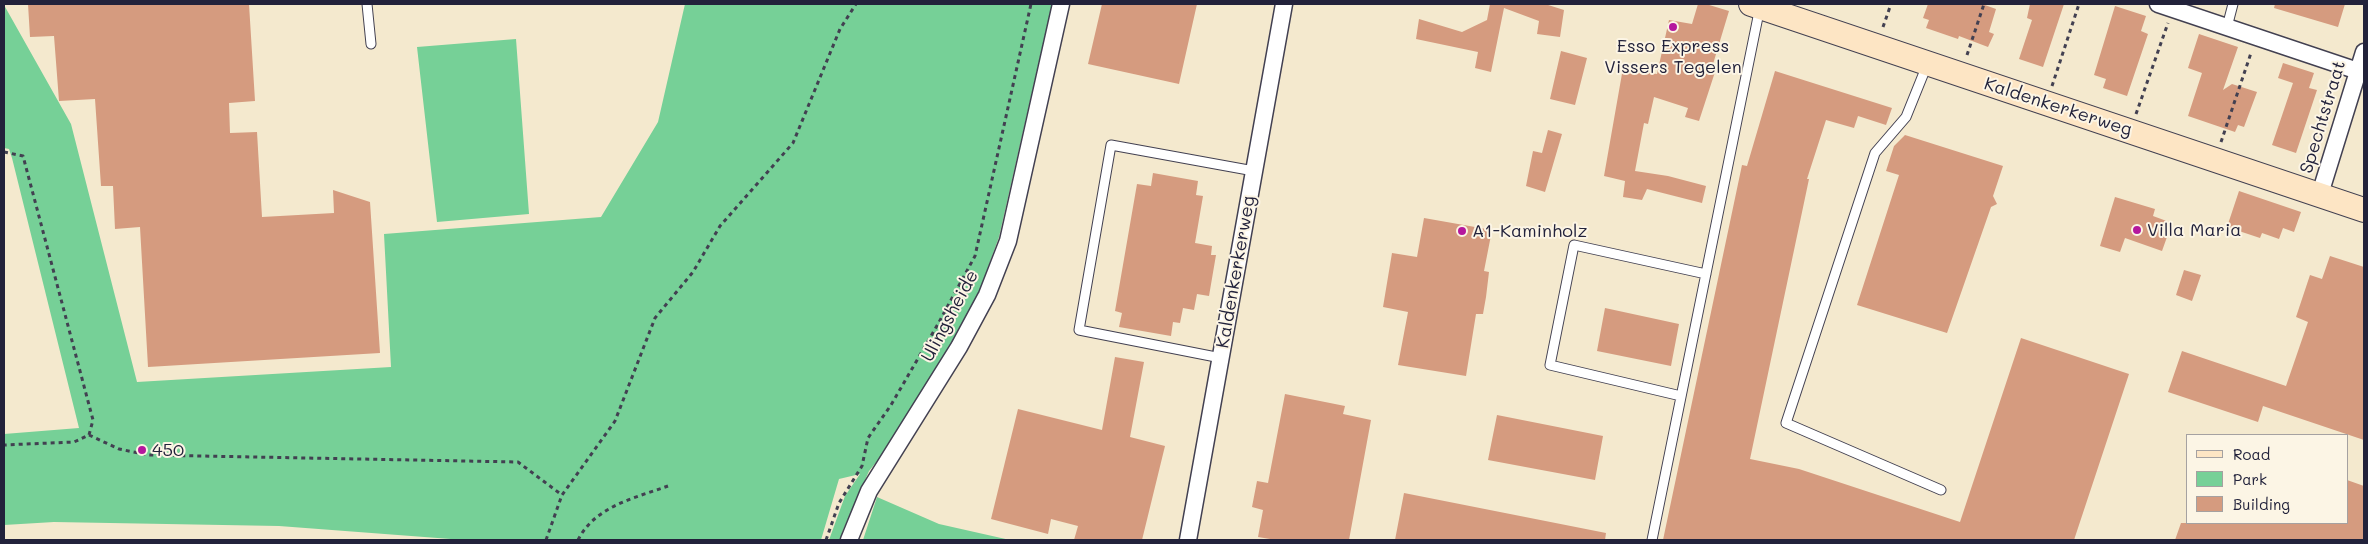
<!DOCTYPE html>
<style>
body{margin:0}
#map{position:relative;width:2368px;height:544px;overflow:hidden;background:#f4e9ce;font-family:Mali,sans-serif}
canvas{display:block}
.frame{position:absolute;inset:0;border:5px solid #22223b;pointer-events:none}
.legend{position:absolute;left:2186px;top:434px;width:162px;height:90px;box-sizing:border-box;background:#fcf5e5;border:1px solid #a5a1a1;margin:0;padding:6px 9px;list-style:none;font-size:15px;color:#22223b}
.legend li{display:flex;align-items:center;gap:10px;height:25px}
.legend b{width:25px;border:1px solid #a5a1a1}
</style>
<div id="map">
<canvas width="2368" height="544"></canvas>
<div class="frame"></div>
<ul class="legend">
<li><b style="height:6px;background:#fde5c4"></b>Road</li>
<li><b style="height:14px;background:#76d097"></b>Park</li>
<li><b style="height:14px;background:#d59b7f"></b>Building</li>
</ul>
</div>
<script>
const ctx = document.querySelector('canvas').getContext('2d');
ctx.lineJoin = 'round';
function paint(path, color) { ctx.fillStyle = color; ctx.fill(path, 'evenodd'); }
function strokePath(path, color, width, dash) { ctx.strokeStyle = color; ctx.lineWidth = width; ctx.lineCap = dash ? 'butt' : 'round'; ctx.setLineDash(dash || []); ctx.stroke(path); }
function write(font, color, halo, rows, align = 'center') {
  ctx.font = font + ' Mali,sans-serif'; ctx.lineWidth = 4; ctx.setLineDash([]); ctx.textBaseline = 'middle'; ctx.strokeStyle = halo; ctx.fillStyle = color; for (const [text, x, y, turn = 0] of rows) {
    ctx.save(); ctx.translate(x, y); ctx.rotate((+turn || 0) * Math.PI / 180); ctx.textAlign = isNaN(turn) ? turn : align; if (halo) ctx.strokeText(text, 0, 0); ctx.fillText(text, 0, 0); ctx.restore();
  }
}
paint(new Path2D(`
 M685,4h367l-53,233 -20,55 -28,51 -65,107 -17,21 -26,59 -3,10h-11l16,-44 15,-22 -21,5 -18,61h-357l-185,-14 -225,-4 -50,3v-91l75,-6 -67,-270 -3,-9 -5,-1v-143l67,119 66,258 254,-15 -7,-133 217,-17 57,-95z
 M516,39l13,175 -92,8 -20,-175z
 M877,497l62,27 71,16h-147z`), '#76d097');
paint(new Path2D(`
 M28,4h221l6,97 -26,2 1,30 27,-1 5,85 72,-4 -1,-23 37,12 10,151 -232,14 -8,-140 -25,2 -2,-43h-12l-6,-87 -36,2 -5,-65 -24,1z
 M1102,4h95l-18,80 -91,-20z
 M1490,4h55l19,6 -4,27 -23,-3 2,-13 -35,-13 -13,64 -16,-4 3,-16 -62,-13 3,-20 43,13 25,-12z
 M1698,4h8l23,7 -19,63 5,-2 -16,49 -14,-4 3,-9 -34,-11 -6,27 -4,-1 -9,48 33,5 38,10 -4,17 -55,-14 -5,11 -19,-3 2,-16 -21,-5 19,-108 34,6 12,-54 23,4z
 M1928,4h54l14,5 -7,23 5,2 -6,13 -29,-11 -1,3 -32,-11 3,-8 -6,-2z
 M2030,4h34l-21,63 -24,-8 13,-39 -5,-2z
 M2275,4h70l-7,23 -64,-19z
 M2115,6l31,10 -5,15 7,3 -21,62 -24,-8 3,-9 -12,-4z
 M2199,34l39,13 -15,43 9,-6 25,8 -13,35 -6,-2 -3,7 -47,-16 14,-43 -14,-5z
 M1561,51l26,7 -12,47 -25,-6z
 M2283,63l31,10 -5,15 8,2 -21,63 -24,-8 21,-62 -15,-5z
 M1775,71l117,37 -6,17 -28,-9 -4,12 -28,-8 -19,59h2l-59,280 49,10 161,53 61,-184 108,36 -55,166h-411l79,-375 5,1z
 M1548,130l14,4 -17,58 -19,-6 7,-35 9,2z
 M1905,135l98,31 -10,30 4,8 -6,3 -44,126 -90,-28 42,-130 -13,-4 8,-25z
 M1153,173l45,8 -2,14 7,1 -8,47 17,3 -1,9h5l-7,41 -12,-2 -3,16 -11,-2 -3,15 -7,-1 -2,14 -52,-9 3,-14 -7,-2 22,-127 14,2z
 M2239,191l62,21 -7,20 -11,-4 -4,11 -17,-6 -2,5 -33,-11z
 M2115,197l40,12 -2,7 19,7 -10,28 -37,-13 -5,14 -20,-6z
 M1424,218l68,12 -8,41 5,1 -3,25 -3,17h-7l-10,62 -68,-11 10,-53 -25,-5 9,-54 25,4z
 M2330,256l34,11v173l-101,-34 -5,16 -90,-30 14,-41 104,35 22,-64 -12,-5 14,-42 12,4z
 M2184,270l17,5 -9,26 -16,-6z
 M1605,308l74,16 -8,42 -74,-15z
 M1115,357l29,5 -14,75 35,9 -23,94h-68l4,-14 -27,-7 -3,15 -57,-15 27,-110 84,21z
 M1285,394l60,12 -2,8 28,6 -22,120h-73l-18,-3 5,-27 -11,-3 5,-26 11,2z
 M1497,415l106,21 -8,44 -107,-20z
 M2347,480l17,6v54h-189l6,-17h166z
 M1404,493l202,40 -1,7h-210z`), '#d59b7f');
const service = new Path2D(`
 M367,4l4,40
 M2227,27l6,-23
 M1927,65l-21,52 -31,36 -89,270 155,67
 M1221,358l-142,-28 32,-185 143,26
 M1681,396l-131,-31 24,-120 132,29
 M1652,540l108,-533`);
const minor = new Path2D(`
 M2158,4l200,67
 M2320,194l44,-142
 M849,540l20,-49 90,-144 28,-52 21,-54 53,-237
 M1188,540l96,-536`);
const secondary = new Path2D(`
 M1751,4l613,206`);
strokePath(service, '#424051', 11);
strokePath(minor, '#424051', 19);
strokePath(secondary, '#424051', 26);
strokePath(new Path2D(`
 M1883,27l8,-23
 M1967,55l17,-51
 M2052,86l27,-82
 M2136,114l32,-91
 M2221,142l30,-89
 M4,152l19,4 70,264 -4,15 -15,7 -70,3
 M89,435l30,14 29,6 370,7 44,33
 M546,540l16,-45 53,-74 40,-103 38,-46 27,-46 73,-83 47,-114 16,-25
 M578,540c17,-34 57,-42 90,-54
 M826,540l13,-37 23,-37 6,-28 23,-33 47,-81 37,-68 56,-252`), '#424051', 3, [4, 4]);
strokePath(service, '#fff', 9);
strokePath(minor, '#fff', 16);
strokePath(secondary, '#fde5c4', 24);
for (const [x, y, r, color] of [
 [1673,27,5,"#b5179e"],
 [2137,230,5,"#b5179e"],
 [1462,231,5,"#b5179e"],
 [142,450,5,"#b5179e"]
]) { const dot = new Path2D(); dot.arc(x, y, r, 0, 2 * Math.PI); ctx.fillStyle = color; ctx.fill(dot); strokePath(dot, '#fcf5e5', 2); }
write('18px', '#22223b', '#fcf5e5', [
 ["Esso Express",1673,46,"center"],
 ["Vissers Tegelen",1673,67,"center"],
 ["Villa Maria",2147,230],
 ["A1-Kaminholz",1472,231],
 ["450",152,450]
], 'left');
write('18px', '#22223b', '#fcf5e5', [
 ["Kaldenkerkerweg",2058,107,18],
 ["Spechtstraat",2323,117,-73],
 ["Kaldenkerkerweg",1236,272,-80],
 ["Ulingsheide",950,316,-62]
]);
</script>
